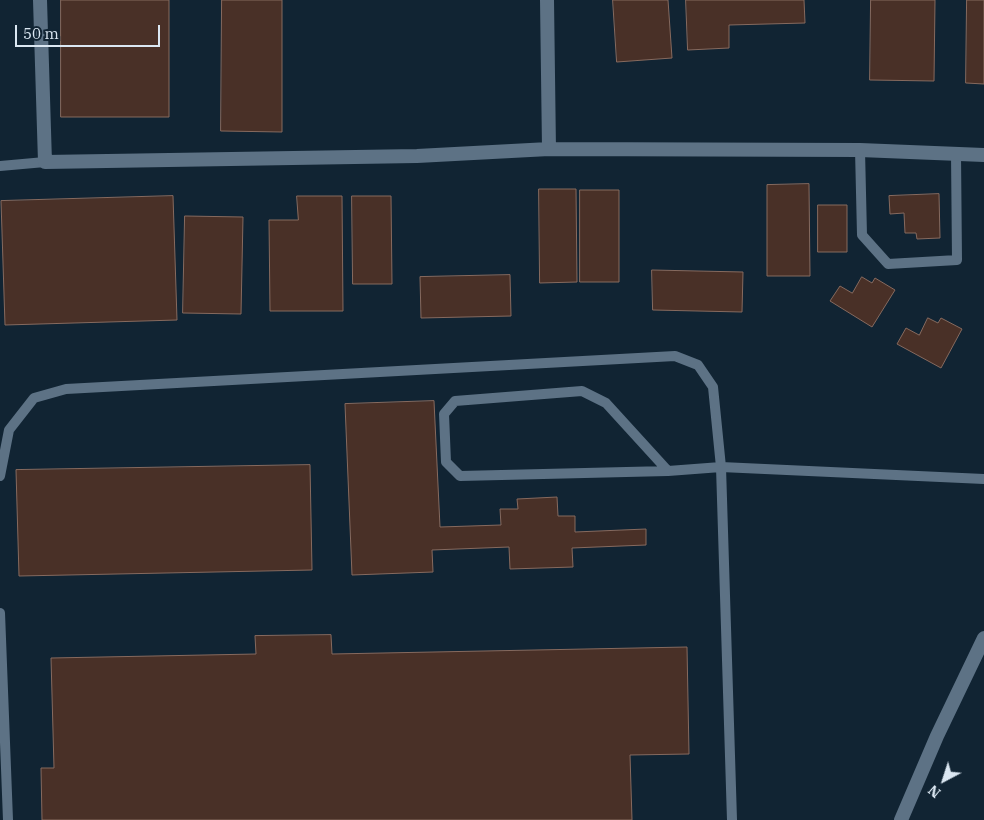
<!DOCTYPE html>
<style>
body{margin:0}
#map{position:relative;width:984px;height:820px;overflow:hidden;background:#112433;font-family:"IBM Plex Serif",serif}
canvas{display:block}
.north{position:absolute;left:919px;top:755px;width:50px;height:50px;-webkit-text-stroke:4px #112433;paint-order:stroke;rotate:220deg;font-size:14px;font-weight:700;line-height:20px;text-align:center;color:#dbe7f2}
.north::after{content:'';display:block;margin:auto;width:18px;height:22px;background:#dbe7f2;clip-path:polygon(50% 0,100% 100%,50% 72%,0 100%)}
.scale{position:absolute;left:15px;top:25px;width:145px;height:22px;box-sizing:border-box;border:2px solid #dbe7f2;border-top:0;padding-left:6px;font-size:15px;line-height:18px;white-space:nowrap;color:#dbe7f2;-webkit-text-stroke:4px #112433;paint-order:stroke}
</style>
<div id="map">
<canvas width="984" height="820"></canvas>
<div class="north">N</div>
<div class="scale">50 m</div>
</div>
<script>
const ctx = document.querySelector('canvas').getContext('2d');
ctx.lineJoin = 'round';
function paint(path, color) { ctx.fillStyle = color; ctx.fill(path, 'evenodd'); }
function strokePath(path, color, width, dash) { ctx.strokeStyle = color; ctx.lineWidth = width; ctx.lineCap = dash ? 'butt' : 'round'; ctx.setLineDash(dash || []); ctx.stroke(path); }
const building = new Path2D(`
 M61,0h108v117h-108z
 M222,0h60v132l-61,-1z
 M613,0h55l4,58 -55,4z
 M686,0h118l1,23 -76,2v23l-41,2z
 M871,0h64l-1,81 -64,-1z
 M967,0h17v84l-18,-1z
 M809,184l1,92h-43v-91z
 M539,189h37l1,93 -37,1z
 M580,190h39v92h-39z
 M939,194l1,44 -23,1 -1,-6h-11l-1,-20 -14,1 -1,-18z
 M173,196l4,124 -172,5 -4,-124z
 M297,196h45l1,115h-73l-1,-91h29z
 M352,196h39l1,88h-39z
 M818,205h29v47h-29z
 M185,216l58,1 -2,97 -58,-1z
 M652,270l91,2 -1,40 -89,-2z
 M510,275l1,41 -90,2 -1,-41z
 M862,277l10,6 3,-5 20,12 -23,37 -42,-26 10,-15 12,7z
 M928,318l10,5 3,-5 21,11 -21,39 -44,-24 9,-16 13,7z
 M434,401l6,126 61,-2 -1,-16h18l-1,-10 40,-2 1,19h17v16l71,-3v16l-74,3 1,19 -63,2 -1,-22 -77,3 1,22 -81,3 -7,-171z
 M310,465l2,105 -293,6 -3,-106z
 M331,635l1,19 355,-7 2,107 -59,1 2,65h-590l-1,-52h13l-3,-110 205,-4 -1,-18z`);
paint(building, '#493027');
strokePath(building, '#866a5f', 1);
strokePath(new Path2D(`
 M860,150l2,85 26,29 69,-4 -1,-106
 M0,166l45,-4
 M668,471l-62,-68 -24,-12 -127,10 -11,13 2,48 14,14 208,-5 53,-4 263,12
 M0,476l9,-46 25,-32 32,-9 609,-33 23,9 15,22 8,80 11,353
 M0,613l8,207`), '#5d7285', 10);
strokePath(new Path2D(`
 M40,0l5,162 372,-6 132,-7 311,1 124,5
 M547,0l2,149`), '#5d7285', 14);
strokePath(new Path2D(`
 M901,820l36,-84 47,-98`), '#5d7285', 14);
</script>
